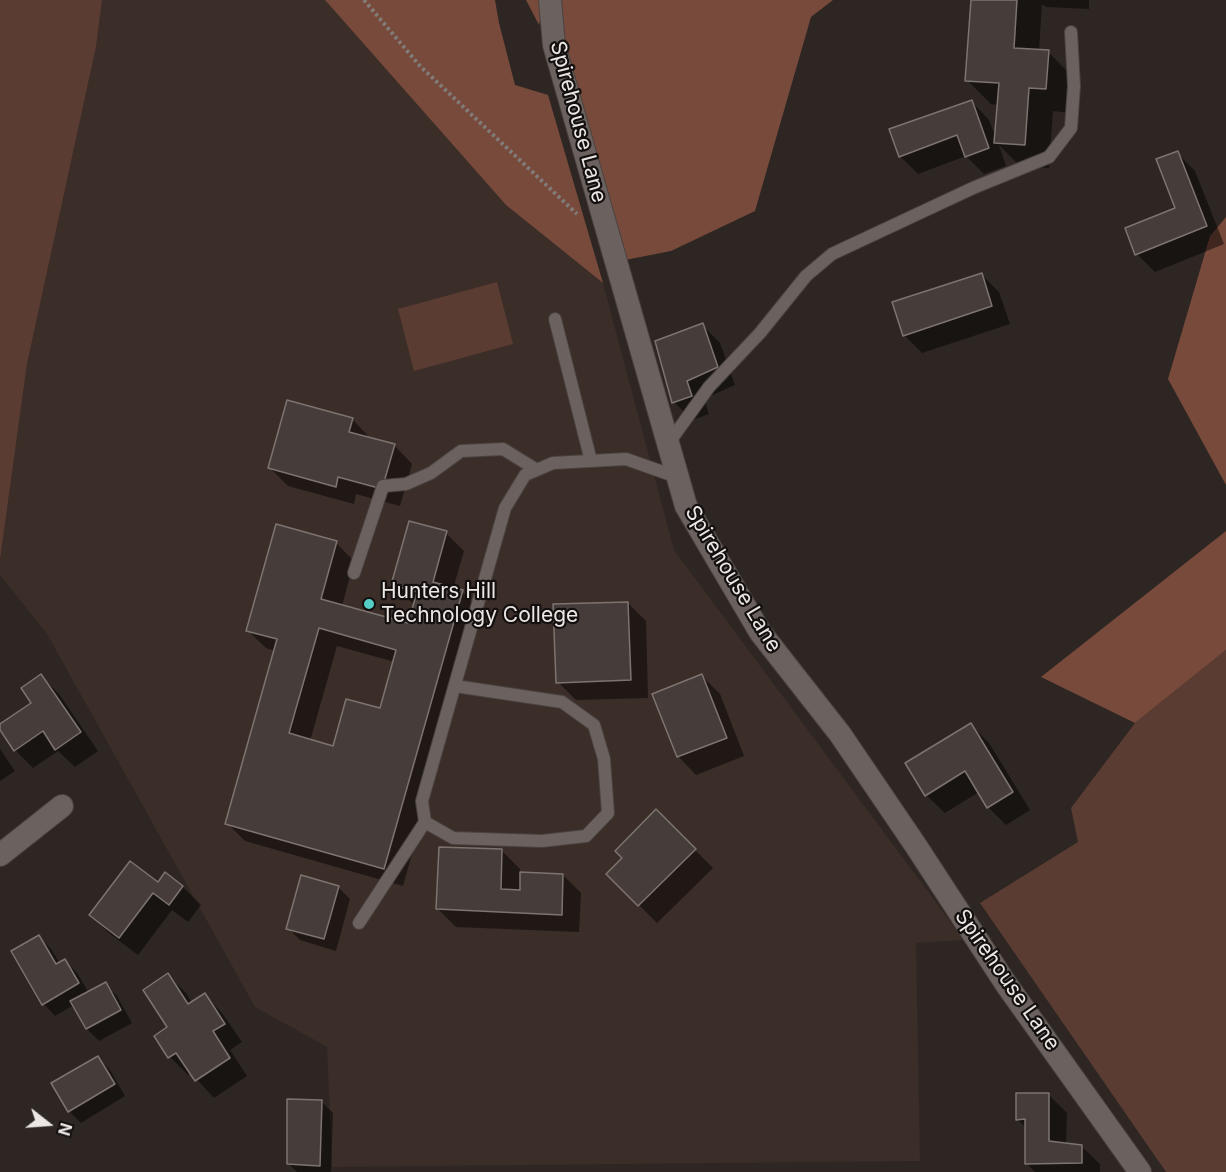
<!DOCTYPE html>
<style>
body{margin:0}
#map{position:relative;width:1226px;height:1172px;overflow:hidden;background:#2e2623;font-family:Inter,sans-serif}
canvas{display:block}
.north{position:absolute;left:18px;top:1094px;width:60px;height:60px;-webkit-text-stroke:4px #13100f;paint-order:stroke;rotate:107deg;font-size:16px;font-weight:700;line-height:24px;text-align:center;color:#ece7e5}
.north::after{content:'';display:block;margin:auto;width:21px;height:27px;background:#ece7e5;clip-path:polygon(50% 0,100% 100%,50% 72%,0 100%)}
</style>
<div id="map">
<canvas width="1226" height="1172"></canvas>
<div class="north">N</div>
</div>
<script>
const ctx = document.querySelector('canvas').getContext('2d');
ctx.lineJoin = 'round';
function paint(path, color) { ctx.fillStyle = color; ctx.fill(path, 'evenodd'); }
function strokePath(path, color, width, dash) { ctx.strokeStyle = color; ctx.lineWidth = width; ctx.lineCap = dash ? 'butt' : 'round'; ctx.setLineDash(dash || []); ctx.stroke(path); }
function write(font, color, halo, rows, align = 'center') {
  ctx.font = font + ' Inter,sans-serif'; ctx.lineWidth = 4.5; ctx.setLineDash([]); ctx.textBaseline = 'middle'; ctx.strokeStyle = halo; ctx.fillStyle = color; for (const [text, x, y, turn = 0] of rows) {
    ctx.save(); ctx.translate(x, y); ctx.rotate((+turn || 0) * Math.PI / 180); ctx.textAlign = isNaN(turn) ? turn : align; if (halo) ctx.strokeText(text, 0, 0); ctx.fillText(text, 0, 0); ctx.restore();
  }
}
paint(new Path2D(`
 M102,0h223l181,205 97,78 71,267 290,390 -48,3 4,218 -588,6 -5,-120 -72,-40 -208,-373 -47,-59v-15l27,-196 69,-317z`), '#3b2d28');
paint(new Path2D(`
 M0,0h102l-6,47 -69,317 -27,196z
 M497,282l16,62 -99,27 -16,-62z
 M1226,650v522h-60l-186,-269 98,-61 -7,-34 64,-85z`), '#5b3c32');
paint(new Path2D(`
 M325,0h170l4,23 16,62 33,10 55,188 -97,-78z
 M526,0h18l-5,25z
 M556,0h277l-22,17 -56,194 -84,40 -46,9 -31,-99z
 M1226,217v268l-58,-106 42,-143z
 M1226,531v119l-91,73 -94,-46z`), '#774a3b');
paint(new Path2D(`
 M972,0h117v9l-43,-2 -4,-3 -3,47 9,1 24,24 -2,37 -17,-2 -4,57 -29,-2 -21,-21 7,21 -22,8 -18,-18 -48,18 -18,-18 71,-55 18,19 7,18 2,-33 -7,-1 -24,-24z
 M1177,153l18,18 29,73 -69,28 -18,-18 40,-45z
 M981,274l18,18 11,32 -88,29 -18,-18z
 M702,325l18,18 15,42 -31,14 5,15 -17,6 -18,-18z
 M352,419l18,19 24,7 18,19 -12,42 -44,-12 -2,10 -66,-18 -18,-18z
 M446,533l18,18 -11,38 9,3 18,18 -77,276 -158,-45 -18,-18 48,-172 -9,-3 -19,-18 89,-87 18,18 -12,45 67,19 6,-21 -4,-2 -18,-18zM337,646l58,16 -14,48 -47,38 -24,-7z
 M628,603l18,18 2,77 -72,2 -18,-18z
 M41,676l18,18 39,57 -23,16 -17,-16 -25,17 -18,-18 -15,-23 33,-24z
 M702,676l18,18 24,62 -48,19 -18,-19z
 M971,725l18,18 41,67 -24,15 -18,-18 -9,-15 -34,21 -19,-18z
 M0,749l15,22 -15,10z
 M656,811l57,57 -56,55 -49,-49 16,-16z
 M502,851l18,18v4l43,2 18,18 -2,39 -123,-5 -18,-18z
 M165,874l18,13 18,18 -13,17 -16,-12 -34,45 -29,-22 -18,-18 67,-31z
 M338,887l12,12 -14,52 -36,-11 -12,-12z
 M39,937l12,12 9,15 5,-3 12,12 12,20 16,-9 12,12 15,27 -33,18 -12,-12 -13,-24 -19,11 -11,-12z
 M168,975l18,18 6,10 12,-9 18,19 20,29 -12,8 17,26 -33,22 -23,-25 -3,2 -18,-18 -14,-21 13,-8z
 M98,1058l12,12 15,26 -44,27 -12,-12z
 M1049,1095l18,18 -1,31 15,2 19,18v8h-65l-8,-8 -1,-36 -9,-9z
 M321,1101l12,12 -2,59h-34l-8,-8z`), '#0007');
const building = new Path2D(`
 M971,0h46l-3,48 35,2 -3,39 -17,-1 -4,57 -31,-2 5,-60 -34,-2z
 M972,100l17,48 -24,9 -8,-22 -58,22 -10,-28z
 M1178,151l29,75 -72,29 -10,-27 50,-20 -19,-49z
 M982,273l10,33 -89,30 -11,-34z
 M703,323l15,44 -31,14 5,15 -20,7 -17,-62z
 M287,400l66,18 -4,14 46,12 -13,45 -44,-12 -2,10 -68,-19z
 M409,521l38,10 -14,51 30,8 -79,279 -159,-45 52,-185 -31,-8 30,-107 61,17 -16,58 87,24 9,-31 -26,-7zM319,628l77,22 -16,58 -34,-9 -13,47 -44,-13z
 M628,602l3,78 -75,3 -3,-79z
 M41,674l40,58 -26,18 -12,-19 -29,20 -14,-21v-6l31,-21 -10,-15z
 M702,674l25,64 -50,19 -25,-63z
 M971,723l42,69 -26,16 -22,-37 -40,25 -20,-33z
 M656,809l40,40 -58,57 -32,-32 16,-16 -7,-7z
 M439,847l63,2 -1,40 19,1v-18l43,2 -1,41 -126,-6z
 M130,861l28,21 7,-10 18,14 -14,19 -16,-12 -34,45 -30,-23z
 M301,875l38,11 -15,53 -38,-10z
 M39,935l17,29 9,-5 14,24 -37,22 -31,-54z
 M168,973l20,31 17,-11 20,31 -12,7 17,27 -35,23 -19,-28 -8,5 -14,-22 13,-9 -24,-37z
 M106,982l15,28 -35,19 -16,-28z
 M98,1056l17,28 -47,28 -17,-29z
 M1016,1093h33v48l33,4v18l-57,1v-45l-9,1z
 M287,1099l35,1 -2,66 -33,-2z`);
paint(building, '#463d3a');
strokePath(building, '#7d7470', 1.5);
const service = new Path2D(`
 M555,319l36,142
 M668,444l41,-57 51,-54 46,-57 26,-22 141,-66 76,-31 22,-29 3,-42 -3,-54
 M354,573l29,-87 23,-2 25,-11 30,-22 42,-2 34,21
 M455,686l107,16 32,23 10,34 4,54 -22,23 -44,5 -89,-3 -28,-16 -3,-21 83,-293 20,-33 28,-12 73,-4 51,18
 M359,923l66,-101`);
const minor = new Path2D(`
 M550,0l4,45 132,461 74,126 80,102 76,112 90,138 134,188
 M0,855l62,-49`);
strokePath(service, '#494340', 14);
strokePath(minor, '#494340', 24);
strokePath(new Path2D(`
 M364,0l56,66 157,148`), '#827c79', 4, [3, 3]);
strokePath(service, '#6b625f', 12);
strokePath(minor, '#6b625f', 22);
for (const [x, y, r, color] of [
 [369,604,6,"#55cec6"]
]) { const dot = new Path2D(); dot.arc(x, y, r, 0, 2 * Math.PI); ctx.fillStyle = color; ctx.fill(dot); strokePath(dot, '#13100f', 2); }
write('21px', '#ece7e5', '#13100f', [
 ["Spirehouse Lane",578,122,75],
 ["Spirehouse Lane",733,579,59],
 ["Spirehouse Lane",1007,980,55]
]);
write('21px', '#ece7e5', '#13100f', [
 ["Hunters Hill",381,592],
 ["Technology College",381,616]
], 'left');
</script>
